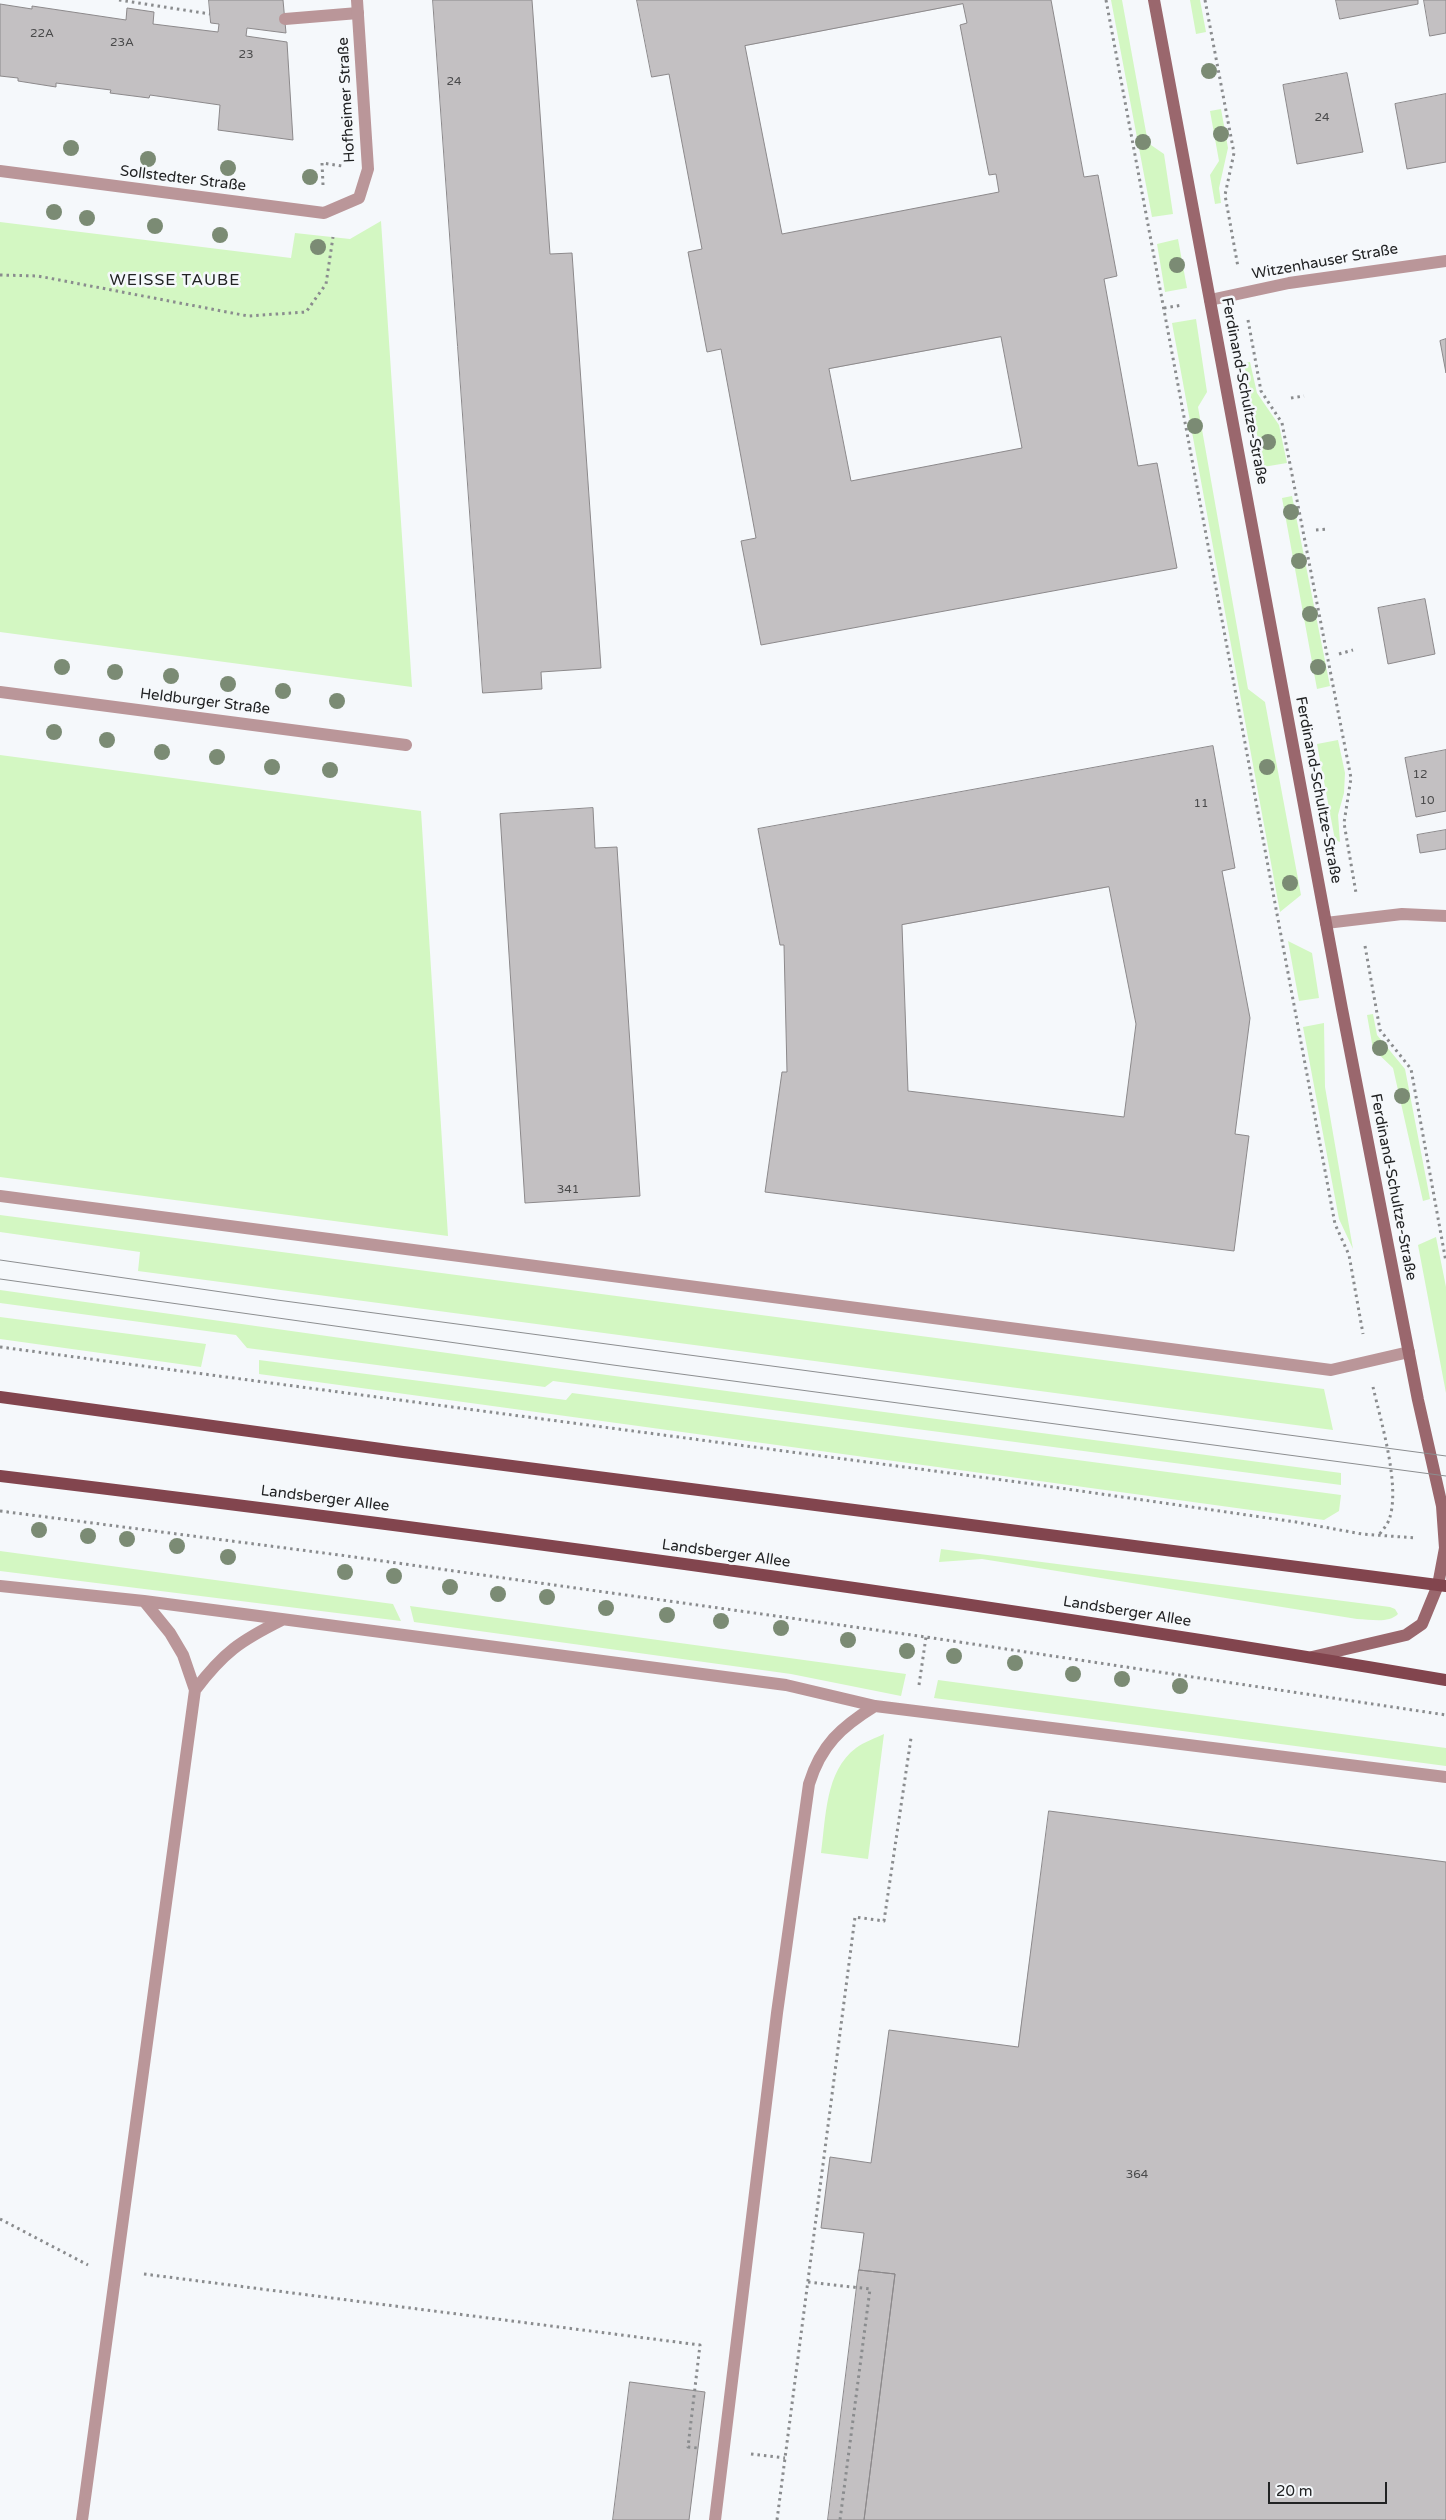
<!DOCTYPE html>
<meta charset="utf-8">
<style>
body{margin:0}
#map{position:relative;width:1446px;height:2520px;overflow:hidden;background:#f5f8fb;font-family:"Varela Round",sans-serif}
canvas{display:block}
.scale{position:absolute;left:1268px;top:2482px;width:119px;height:22px;box-sizing:border-box;border:2px solid #212223;border-top:0;padding-left:6px;font-size:15px;line-height:18px;white-space:nowrap;color:#212223;-webkit-text-stroke:4px #f5f8fb;paint-order:stroke}
</style>
<div id="map">
<canvas width="1446" height="2520"></canvas>
<div class="scale">20 m</div>
</div>
<script>
const ctx = document.querySelector('canvas').getContext('2d');
ctx.lineJoin = 'round';
function paint(path, color) { ctx.fillStyle = color; ctx.fill(path, 'evenodd'); }
function strokePath(path, color, width, dash) { ctx.strokeStyle = color; ctx.lineWidth = width; ctx.lineCap = dash ? 'butt' : 'round'; ctx.setLineDash(dash || []); ctx.stroke(path); }
function write(font, color, halo, rows, align = 'center') {
  ctx.font = font + ' "Varela Round",sans-serif'; ctx.lineWidth = 5; ctx.setLineDash([]); ctx.textBaseline = 'middle'; ctx.strokeStyle = halo; ctx.fillStyle = color; for (const [text, x, y, turn = 0] of rows) {
    ctx.save(); ctx.translate(x, y); ctx.rotate((+turn || 0) * Math.PI / 180); ctx.textAlign = isNaN(turn) ? turn : align; if (halo) ctx.strokeText(text, 0, 0); ctx.fillText(text, 0, 0); ctx.restore();
  }
}
paint(new Path2D(`
 M1111,0h11l26,143 16,11 9,60 -21,3z
 M1190,0h10l6,32 -10,2z
 M1221,109l7,39 -9,40 2,15 -6,1 -5,-29 9,-14 -9,-50z
 M381,221l31,466 -412,-55v-410l291,36 4,-25 55,6z
 M1178,239l9,49 -22,4 -8,-48z
 M1196,319l11,73 -9,15 50,282 17,13 36,193 -21,17 -108,-589z
 M1250,362l7,31 22,32 8,38 -24,4 -19,-104z
 M1292,496l38,190 -13,3 -35,-191z
 M1338,740l7,33 -1,20 -6,22 2,27 -5,-2 -18,-96z
 M0,755l421,56 27,425 -448,-59z
 M1288,941l24,12 7,45 -20,3z
 M1373,1014l4,21 28,34 25,130 -7,2 -30,-133 -20,-19 -6,-34z
 M1324,1023l1,64 28,162 -14,-30 -36,-192z
 M0,1215l1324,174 9,41 -1195,-159 2,-19 -140,-20z
 M1436,1237l10,50v106l-28,-148z
 M0,1290l547,77 794,106v12l-788,-104 -8,6 -298,-39 -11,-13 -236,-32z
 M0,1317l206,27 -5,23 -201,-28z
 M259,1360l307,40 6,-7 769,102 -2,16 -15,9 -1065,-146z
 M941,1549l449,58 5,2 3,5c-10,10 -28,5 -41,5l-375,-60 -43,3z
 M0,1551l393,53 8,17 -401,-50z
 M410,1606l496,68 -5,22 -110,-22 -377,-52z
 M938,1680l508,68v18l-512,-68z
 M884,1734l-16,125 -47,-6c5,-35 4,-82 35,-105 8,-6 20,-10 28,-14z`), '#d3f7c2');
const building = new Path2D(`
 M209,0h74l3,33 -39,-5 -1,8 41,6 6,98 -75,-10 2,-25 -70,-10 -1,3 -39,-5 1,-3 -55,-7v4l-38,-6v-3l-18,-2v-72l32,5v-3l94,14 1,-12 27,4 -1,12 65,8 1,-8 -8,-1z
 M433,0h99l18,254 22,-1 29,415 -60,4 1,17 -59,4z
 M637,0h414l33,177 14,-2 19,101 -13,3 34,187 19,-3 20,105 -416,77 -20,-104 15,-3 -35,-189 -14,3 -19,-100 14,-3 -33,-175 -17,3zM963,4l4,19 -7,2 29,150 7,-1 3,18 -217,42 -37,-188zM1001,337l21,111 -171,33 -22,-112z
 M1336,0h82v4l-78,15z
 M1424,0h22v33l-16,3z
 M1347,73l16,79 -66,12 -14,-79z
 M1446,94v68l-39,7 -12,-65z
 M1446,339v34l-6,-32z
 M1425,599l10,55 -47,10 -10,-56z
 M1213,746l22,122 -13,3 28,147 -15,116 14,2 -15,115 -469,-59 17,-120h5l-3,-127h-4l-22,-116zM1109,887l27,137 -12,93 -216,-26 -6,-166z
 M1446,750v61l-30,6 -11,-59z
 M593,808l2,40 22,-1 23,349 -115,7 -25,-389z
 M1446,830v19l-26,4 -3,-18z
 M1049,1811l397,51v658h-582l31,-246 -36,-4 5,-37 -43,-5 9,-71 41,6 18,-133 129,17z
 M859,2270l36,4 -31,246h-36z
 M630,2382l75,10 -16,128h-76z`);
paint(building, '#c3c0c2');
strokePath(building, '#8c898b', 1);
strokePath(new Path2D(`
 M119,0l91,14
 M1106,0l229,1224 14,31 14,79
 M1205,0l29,153 -9,42 13,72
 M323,185l-1,-22 20,3
 M0,275l38,1 210,40 58,-4 20,-28 7,-47
 M1164,308l19,-3
 M1248,320l13,71 21,32 69,355 -7,45 12,70
 M1291,398l13,-2
 M1316,530l12,-1
 M1339,654l14,-4
 M1365,946l15,84 31,39 35,193
 M0,1347l1025,136 271,39 66,12 54,4
 M1373,1387c8,35 28,100 16,133 -2,5 -7,11 -11,16
 M0,1511l347,45 579,81 520,78
 M919,1685l7,-48
 M0,2219l88,46
 M144,2274l556,71 -12,102 10,1
 M808,2282l62,7 -30,231
 M751,2454l34,4
 M777,2520l78,-603 29,4 27,-183`), '#8a8c8e', 3, [2.5, 4]);
strokePath(new Path2D(`
 M285,19l73,-6
 M0,1196l1331,174 78,-18
 M0,1586l144,15 642,84 89,21 571,71
 M195,1690c29,-38 45,-49 87,-70
 M82,2520l113,-830 -12,-35 -13,-22 -26,-32
 M715,2520l62,-507 32,-229c12,-39 32,-57 66,-78`), '#ba9699', 12);
strokePath(new Path2D(`
 M0,171l324,42 35,-15 9,-29 -11,-169
 M1210,300l79,-17 157,-22
 M0,692l406,53
 M1326,923l76,-9 44,2`), '#ba9699', 12);
strokePath(new Path2D(`
 M1154,0l188,1009 76,391 24,106 3,42 -7,37 -16,39 -16,11 -94,22`), '#9a676d', 12);
strokePath(new Path2D(`
 M0,1397l403,55 1043,134
 M0,1476c483,58 966,123 1446,204`), '#82454e', 12);
strokePath(new Path2D(`
 M0,1260l277,40 1169,156
 M0,1279l613,86 833,111`), '#8c8e90', 1);
ctx.fillStyle = '#7b8b74';
for (const [x, y] of [
 [1209,71],
 [1221,134],
 [1143,142],
 [71,148],
 [148,159],
 [228,168],
 [310,177],
 [54,212],
 [87,218],
 [155,226],
 [220,235],
 [318,247],
 [1177,265],
 [1195,426],
 [1268,442],
 [1291,512],
 [1299,561],
 [1310,614],
 [62,667],
 [1318,667],
 [115,672],
 [171,676],
 [228,684],
 [283,691],
 [337,701],
 [54,732],
 [107,740],
 [162,752],
 [217,757],
 [272,767],
 [1267,767],
 [330,770],
 [1290,883],
 [1380,1048],
 [1402,1096],
 [39,1530],
 [88,1536],
 [127,1539],
 [177,1546],
 [228,1557],
 [345,1572],
 [394,1576],
 [450,1587],
 [498,1594],
 [547,1597],
 [606,1608],
 [667,1615],
 [721,1621],
 [781,1628],
 [848,1640],
 [907,1651],
 [954,1656],
 [1015,1663],
 [1073,1674],
 [1122,1679],
 [1180,1686]
]) { ctx.beginPath(); ctx.arc(x, y, 8, 0, 2 * Math.PI); ctx.fill(); }
write('12px', '#4a4a4b', null, [
 ["22A",42,34],
 ["23A",122,43],
 ["23",246,55],
 ["24",454,82],
 ["24",1322,118],
 ["12",1420,775],
 ["10",1427,801],
 ["11",1201,804],
 ["341",568,1190],
 ["364",1137,2175]
]);
write('15px', '#212223', '#f5f8fb', [
 ["Hofheimer Straße",347,100,-93],
 ["Sollstedter Straße",183,179,7],
 ["Witzenhauser Straße",1325,262,-10],
 ["Ferdinand-Schultze-Straße",1244,391,79],
 ["Heldburger Straße",205,702,7],
 ["Ferdinand-Schultze-Straße",1318,790,79],
 ["Ferdinand-Schultze-Straße",1393,1187,79],
 ["Landsberger Allee",325,1499,7],
 ["Landsberger Allee",726,1554,8],
 ["Landsberger Allee",1127,1612,9]
]);
ctx.letterSpacing = '1px';
write('16px', '#212223', '#f5f8fb', [
 ["WEISSE TAUBE",175,281]
]);
ctx.letterSpacing = '0px';
</script>
